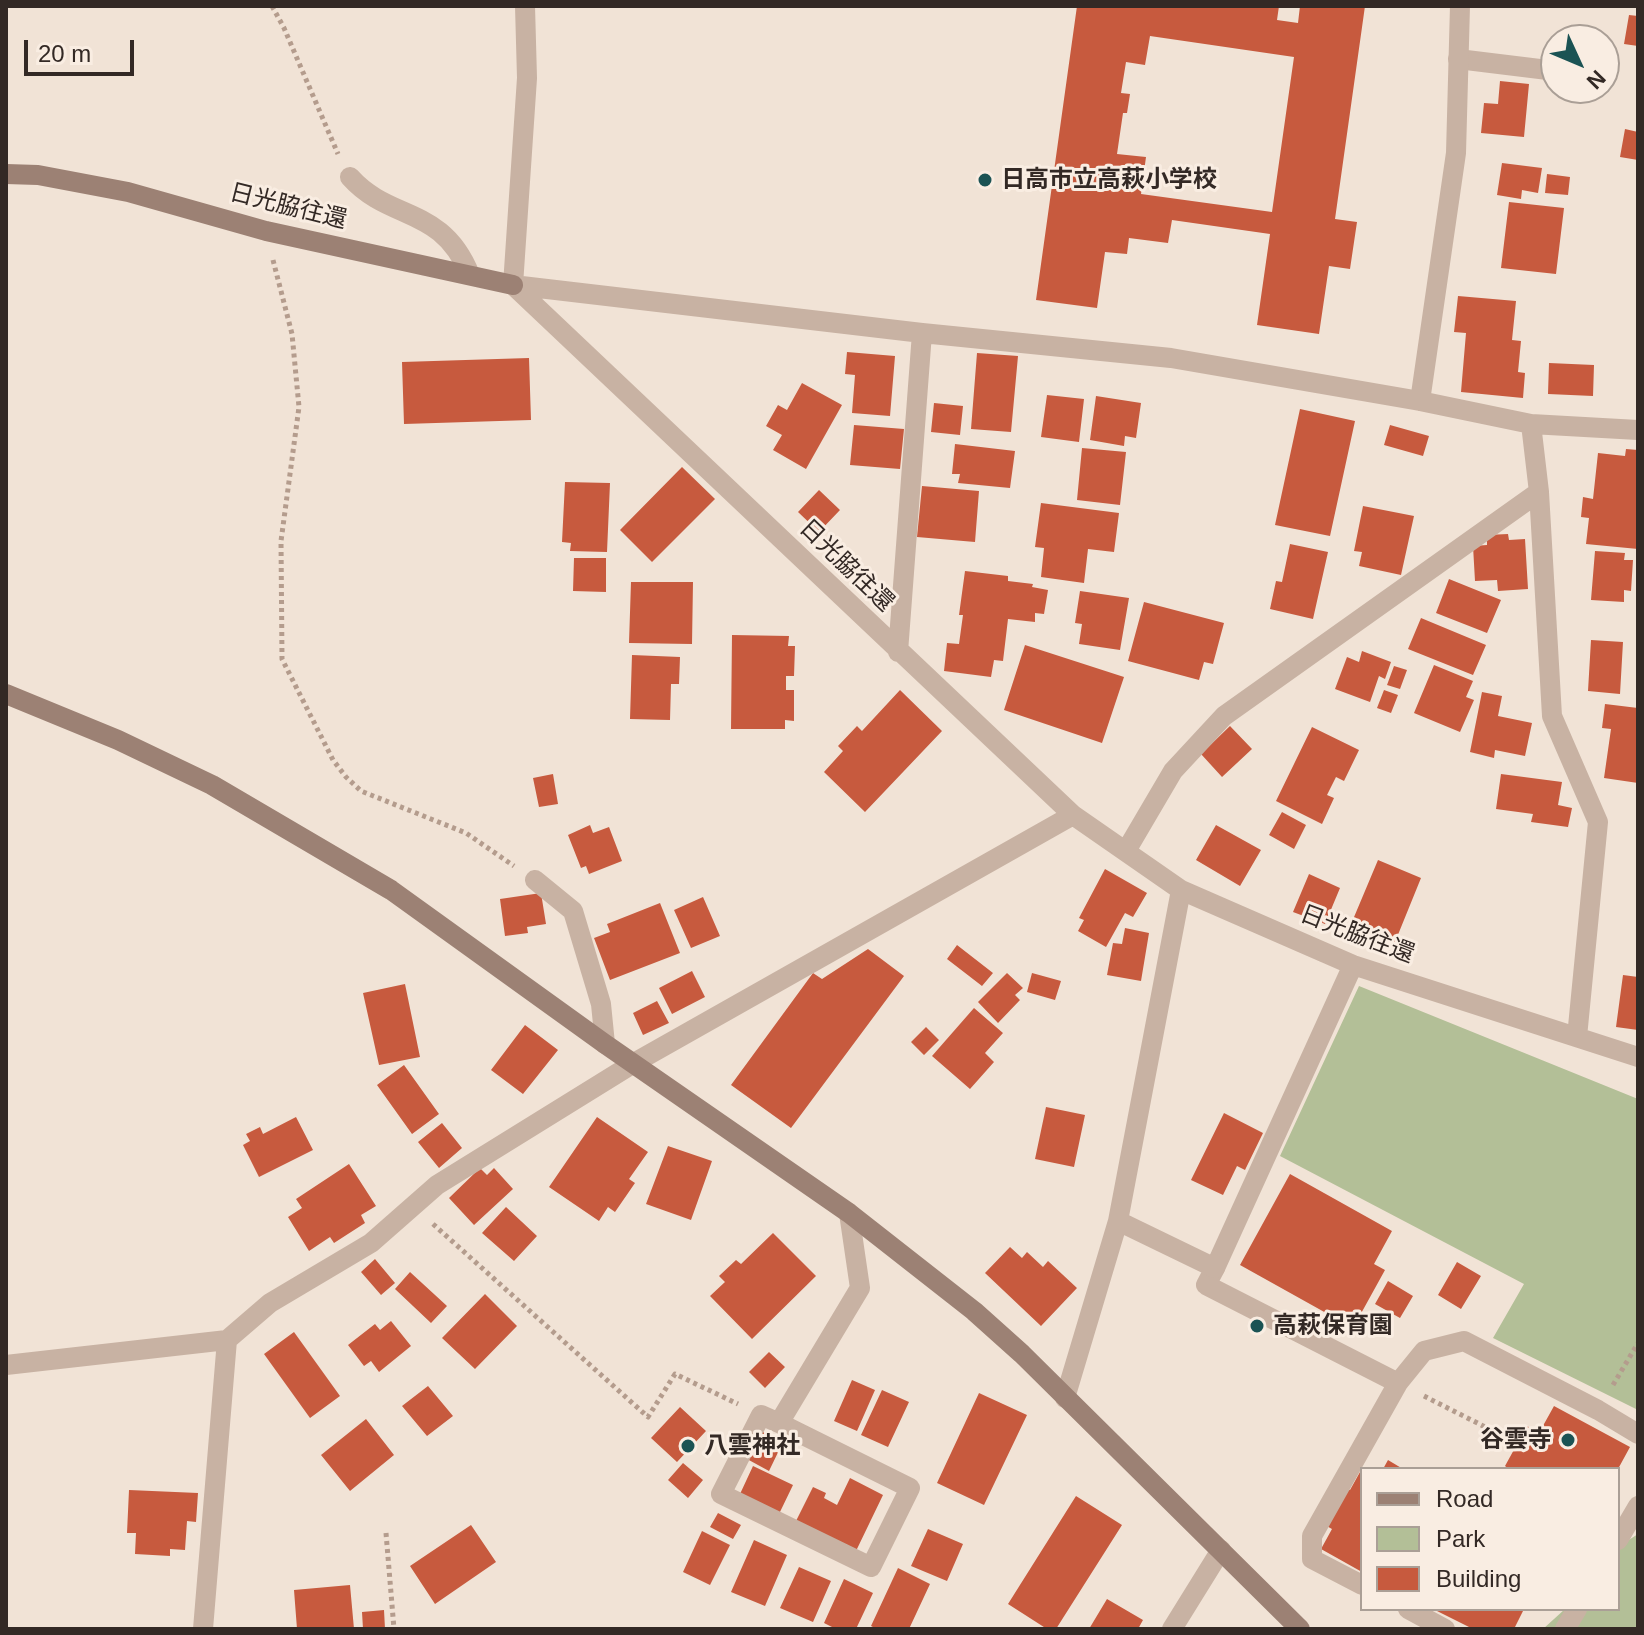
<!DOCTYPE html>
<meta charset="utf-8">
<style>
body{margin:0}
#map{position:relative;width:1644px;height:1635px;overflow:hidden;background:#f1e3d6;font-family:Arial,sans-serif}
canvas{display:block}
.frame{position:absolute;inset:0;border:8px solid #332925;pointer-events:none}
.legend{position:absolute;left:1360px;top:1467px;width:260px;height:144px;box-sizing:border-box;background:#f9ede2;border:2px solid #aa9f96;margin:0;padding:10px 14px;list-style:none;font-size:24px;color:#332925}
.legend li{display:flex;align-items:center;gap:16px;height:40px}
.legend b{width:40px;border:2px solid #aa9f96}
.north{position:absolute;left:1540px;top:24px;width:80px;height:80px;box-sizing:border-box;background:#f9ede2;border:2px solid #aa9f96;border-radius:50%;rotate:134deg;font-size:22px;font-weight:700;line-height:32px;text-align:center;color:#332925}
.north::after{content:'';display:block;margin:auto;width:28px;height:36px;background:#1b5354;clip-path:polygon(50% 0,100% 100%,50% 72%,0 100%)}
.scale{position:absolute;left:24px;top:40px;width:110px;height:36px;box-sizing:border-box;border:4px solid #332925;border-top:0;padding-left:10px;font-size:24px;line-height:28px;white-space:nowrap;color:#332925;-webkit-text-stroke:6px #f9ede2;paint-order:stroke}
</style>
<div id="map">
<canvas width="1644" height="1635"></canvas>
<div class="frame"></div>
<ul class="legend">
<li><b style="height:10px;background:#9c8174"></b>Road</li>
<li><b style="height:22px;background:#b3bf97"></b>Park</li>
<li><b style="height:22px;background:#c75a3e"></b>Building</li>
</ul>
<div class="north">N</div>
<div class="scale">20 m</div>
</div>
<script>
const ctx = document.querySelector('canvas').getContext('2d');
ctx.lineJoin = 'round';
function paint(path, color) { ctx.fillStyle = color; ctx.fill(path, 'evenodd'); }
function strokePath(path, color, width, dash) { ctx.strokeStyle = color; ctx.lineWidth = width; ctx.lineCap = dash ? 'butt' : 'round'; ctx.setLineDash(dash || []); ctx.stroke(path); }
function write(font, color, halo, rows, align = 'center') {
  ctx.font = font + ' Arial,"Noto Sans JP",sans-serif'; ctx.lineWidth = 6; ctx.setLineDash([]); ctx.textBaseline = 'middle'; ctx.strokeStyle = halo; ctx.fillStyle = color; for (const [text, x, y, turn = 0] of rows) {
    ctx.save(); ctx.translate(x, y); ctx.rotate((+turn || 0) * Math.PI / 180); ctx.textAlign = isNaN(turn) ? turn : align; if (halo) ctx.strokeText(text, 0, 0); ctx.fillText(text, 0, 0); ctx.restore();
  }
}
paint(new Path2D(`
 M1359,986l279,113v311l-145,-72 31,-54 -244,-128z
 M1638,1534v95h-95l22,-20h53v-62z`), '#b3bf97');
paint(new Path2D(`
 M1077,6h202l-2,14 21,3 2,-17h65l-30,213 22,3 -7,47 -21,-3 -10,68 -62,-9 13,-91 -98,-14 -4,23 -39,-5 -2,16 -22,-2 -8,56 -61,-8zM1150,36l144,21 -22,155 -131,-18 5,-37 -29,-3 6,-41h4l3,-19 -9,-1 5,-31 19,3z
 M1629,15l9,1v30l-14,-2z
 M1500,81l29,3 -5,53 -43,-4 3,-30 14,1z
 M1625,129l13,3v28l-18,-3z
 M1502,163l40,5 -4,25 -16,-3 -1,9 -24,-4z
 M1547,174l23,3 -2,18 -23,-2z
 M1509,202l55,6 -8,66 -55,-6z
 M1458,296l58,5 -4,39 9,1 -3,31 7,1 -2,25 -62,-6 5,-59 -12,-1z
 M847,352l48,4 -5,60 -38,-3 3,-38 -10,-1z
 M977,353l41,3 -7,76 -40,-3z
 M529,358l2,62 -127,4 -2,-62z
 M1549,363l45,2 -1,31 -45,-2z
 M802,383l40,22 -36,64 -33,-19 9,-15 -16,-9 12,-21 9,5z
 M1047,395l37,4 -5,43 -38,-5z
 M1096,396l45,7 -5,35 -11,-2 -1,10 -34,-6z
 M934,403l29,3 -3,29 -29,-3z
 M1300,409l55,12 -25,115 -55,-11z
 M854,425l50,4 -4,40 -50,-4z
 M1390,425l39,11 -6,20 -39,-11z
 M955,444l60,7 -5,37 -52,-5 2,-9h-8z
 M1082,448l44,4 -6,53 -43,-5z
 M1626,449l12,1v99l-52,-5 3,-26 -8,-1 2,-20 10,2 5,-46 27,3z
 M682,467l33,32 -63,63 -32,-32z
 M565,482l45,1 -3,69 -37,-1 1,-8 -9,-1z
 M922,486l57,5 -4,51 -58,-5z
 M819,490l21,20 -21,22 -21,-20z
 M1041,503l78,10 -5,39 -26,-3 -4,34 -43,-6 3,-29 -9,-1z
 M1363,506l51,10 -13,59 -42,-9 3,-14 -8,-1z
 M1508,534l1,6 16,-1 3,50 -30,2 -1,-11 -22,1 -2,-35 14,-1v-10z
 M1290,544l38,8 -15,67 -43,-10 6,-28 6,1z
 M1595,551l30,2 -1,7h9l-2,31 -7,-1v12l-33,-2z
 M574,558h32v34l-33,-1z
 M965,571l43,5v5l25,3 -1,3 16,3 -4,24 -9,-1v9l-27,-3 -5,42 -9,-1 -3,17 -47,-6 3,-28 12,1 4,-29h-4z
 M1449,579l52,21 -14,33 -51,-20z
 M631,582h62l-1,62 -63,-1z
 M1080,591l49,7 -9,52 -41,-6 3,-20 -7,-1z
 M1144,602l80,21 -11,41 -9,-2 -5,18 -71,-19z
 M1421,618l65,27 -13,30 -65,-26z
 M732,635l57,1 -1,10h7l-1,30h-8v14h8v31l-9,-1v9h-54z
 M1591,640l32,2 -3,52 -32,-3z
 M1025,645l99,32 -22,66 -98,-33z
 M1362,651l29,11 -6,17 -6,-3 -9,26 -35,-13 12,-32 12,5z
 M632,655l48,2 -1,27h-8l-1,36 -40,-1z
 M1434,665l39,16 -7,16 8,3 -14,32 -46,-19z
 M1394,666l13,4 -7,19 -13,-4z
 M900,690l42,41 -77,81 -41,-40 19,-21 -5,-5 19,-20 5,5z
 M1384,690l14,5 -7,18 -14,-5z
 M1482,692l20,4 -4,20 34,7 -7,33 -30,-6 -1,8 -24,-6z
 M1605,704l33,4v75l-34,-5 7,-49 -9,-1z
 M1230,726l22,23 -30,28 -21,-23z
 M1312,727l47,23 -15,31 -8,-4 -9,18 7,3 -12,26 -46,-23z
 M553,774l5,30 -19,3 -6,-29z
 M1501,774l61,8 -4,23 14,3 -4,19 -37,-5 2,-8 -37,-5z
 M1282,812l24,13 -12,24 -25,-14z
 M590,825l3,8 16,-6 13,34 -33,13 -3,-8 -5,2 -13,-33z
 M1216,825l45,25 -21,36 -44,-26z
 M1378,860l43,18 -28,69 -44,-18z
 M1105,869l42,24 -14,24 -8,-4 -19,34 -28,-16 6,-11 -5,-2z
 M1309,874l31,14 -15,36 -32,-12z
 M541,893l5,31 -19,3 1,6 -23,3 -5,-37z
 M703,897l17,39 -29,12 -17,-38z
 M660,903l20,50 -70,27 -16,-42 16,-6 -3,-8z
 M1125,928l24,5 -8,48 -34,-6 6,-32 9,1z
 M957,945l36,28 -11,13 -35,-27z
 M868,949l36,27 -113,152 -60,-43 82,-112 9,6z
 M692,971l13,26 -33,17 -13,-26z
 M1007,973l16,15 -8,7 5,5 -22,23 -20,-21z
 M1032,973l29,8 -6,19 -28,-8z
 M1623,975l15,2v53l-22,-3z
 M405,984l15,73 -41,8 -16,-72z
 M657,1001l12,22 -26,12 -10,-22z
 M974,1008l29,25 -18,20 9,9 -24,27 -38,-33z
 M525,1025l33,25 -35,44 -32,-24z
 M926,1027l13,13 -15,15 -13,-13z
 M404,1065l35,49 -27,20 -35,-49z
 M1046,1107l39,8 -11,52 -39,-8z
 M1224,1113l39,20 -18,37 -8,-4 -14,29 -32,-15z
 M296,1117l17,33 -54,27 -16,-32 7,-4 -4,-7 14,-7 3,7z
 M597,1117l51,35 -19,27 6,4 -20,29 -7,-5 -9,14 -50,-34z
 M442,1123l20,25 -23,20 -21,-26z
 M668,1146l44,15 -21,59 -45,-16z
 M349,1164l27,42 -15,9 4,8 -31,20 -4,-6 -21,14 -21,-34 14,-9 -6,-9z
 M480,1168l7,7 7,-7 19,21 -39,36 -25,-27z
 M1290,1174l102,57 -18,33 11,6 -32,58 -113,-63z
 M506,1207l31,29 -23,25 -32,-28z
 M773,1233l43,43 -64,63 -42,-43 15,-14 -6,-6 17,-16 5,4z
 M1010,1247l12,11 5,-6 16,15 5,-6 29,27 -36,38 -56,-53z
 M375,1259l20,24 -14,12 -20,-23z
 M1457,1262l24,14 -20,33 -23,-14z
 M410,1272l37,34 -16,17 -36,-34z
 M1388,1281l25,15 -13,22 -25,-14z
 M485,1294l32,32 -42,43 -33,-31z
 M391,1321l20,25 -32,26 -8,-11 -7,5 -16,-21 27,-21 5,6z
 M294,1332l46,64 -30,22 -46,-64z
 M769,1352l16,15 -20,21 -16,-16z
 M852,1380l23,10 -18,41 -23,-10z
 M428,1386l25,30 -26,20 -25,-30z
 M882,1390l27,12 -21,45 -27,-12z
 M979,1393l48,22 -43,90 -47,-22z
 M1554,1406l76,41 -12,22h-109l-4,-3 22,-40 12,7z
 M680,1407l26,24 -29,31 -26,-24z
 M366,1419l28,36 -44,36 -29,-36z
 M761,1431l22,11 -14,29 -22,-12z
 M1388,1460l15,9h-20z
 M683,1463l20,17 -15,18 -20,-18z
 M753,1466l40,19 -14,29 -39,-20z
 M1360,1472l2,1v99l-41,-23 11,-20 -9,-5 21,-36 6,2z
 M850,1478l33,17 -27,56 -60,-30 17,-34 13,6 -2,5 13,7z
 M129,1490l69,3 -2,29 -9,-1 -2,29 -15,-1v7l-35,-2 1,-21h-9z
 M1076,1496l46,29 -66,104h-9l-39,-25z
 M718,1513l23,12 -8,14 -23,-12z
 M471,1525l25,37 -61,42 -25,-38z
 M928,1529l35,15 -16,37 -36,-15z
 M702,1531l28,14 -20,40 -27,-13z
 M754,1540l33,15 -22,51 -34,-14z
 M799,1567l32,14 -18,41 -33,-14z
 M898,1568l32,16 -21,45h-32l-6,-3z
 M844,1579l29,14 -17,36h-20l-12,-6z
 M350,1585l4,44h-57l-3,-39z
 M1107,1599l36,21 -5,9h-49z
 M1433,1609h91l-10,20h-41z
 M384,1610l1,19h-22l-1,-17z`), '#c75a3e');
strokePath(new Path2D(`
 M272,6l12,22 54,126
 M273,260l19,74 7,73 -18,134 1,118 51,101 13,17 15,14 105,42 48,33
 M433,1224l215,193 27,-43 63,30
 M1613,1385l25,-42
 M1424,1396l81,41
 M386,1533l8,96`), '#b49c8d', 5, [4, 4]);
strokePath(new Path2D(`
 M1458,59l98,12
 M350,177c40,45 92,28 120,98
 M535,880l38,31 28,93 4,40
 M1215,1268l-9,17 192,98
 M1618,1540l20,-34
 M1362,1585l-50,-26v-23l86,-153 26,-32 40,-10 134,69 40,24
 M1408,1609l37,20
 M1565,1629l12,-20`), '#c8b2a3', 20);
strokePath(new Path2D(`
 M513,285l560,530 108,75 172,75 285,92
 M513,285l409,48 249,25 249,43 111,23 107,6
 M513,285l14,-207 -2,-72
 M1420,401l36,-248 4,-147
 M1531,424l8,68 13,224 46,106 -21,215
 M898,652l24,-319
 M1126,851l47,-80 51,-55 315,-224
 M1118,1221l97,47 138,-303
 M6,1365l221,-25
 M1065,1398l53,-177 63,-331
 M779,1423l131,65 -39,79 -150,-73 40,-79 18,8 81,-135 -11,-75
 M203,1629l24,-289 43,-37 101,-60 66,-58 197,-122 439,-248
 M1172,1629l49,-79`), '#c8b2a3', 20);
strokePath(new Path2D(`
 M6,174l32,1 90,17 138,39 247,54
 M6,694l112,46 94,45 179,105 214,154 244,169 125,98 48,43 278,275`), '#9c8174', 20);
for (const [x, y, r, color] of [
 [985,180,8,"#1b5354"],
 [1257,1326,8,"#1b5354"],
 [1568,1440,8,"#1b5354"],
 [688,1446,8,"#1b5354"]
]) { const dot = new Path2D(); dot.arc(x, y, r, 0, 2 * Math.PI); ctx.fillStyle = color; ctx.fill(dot); strokePath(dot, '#f9ede2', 3); }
write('bold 24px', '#332925', '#f9ede2', [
 ["日高市立高萩小学校",1001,180],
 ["高萩保育園",1273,1326],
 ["谷雲寺",1552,1440,"right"],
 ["八雲神社",704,1446]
], 'left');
write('24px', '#332925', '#f9ede2', [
 ["日光脇往還",288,207,14],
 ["日光脇往還",846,566,44],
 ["日光脇往還",1357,935,21]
]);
</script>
